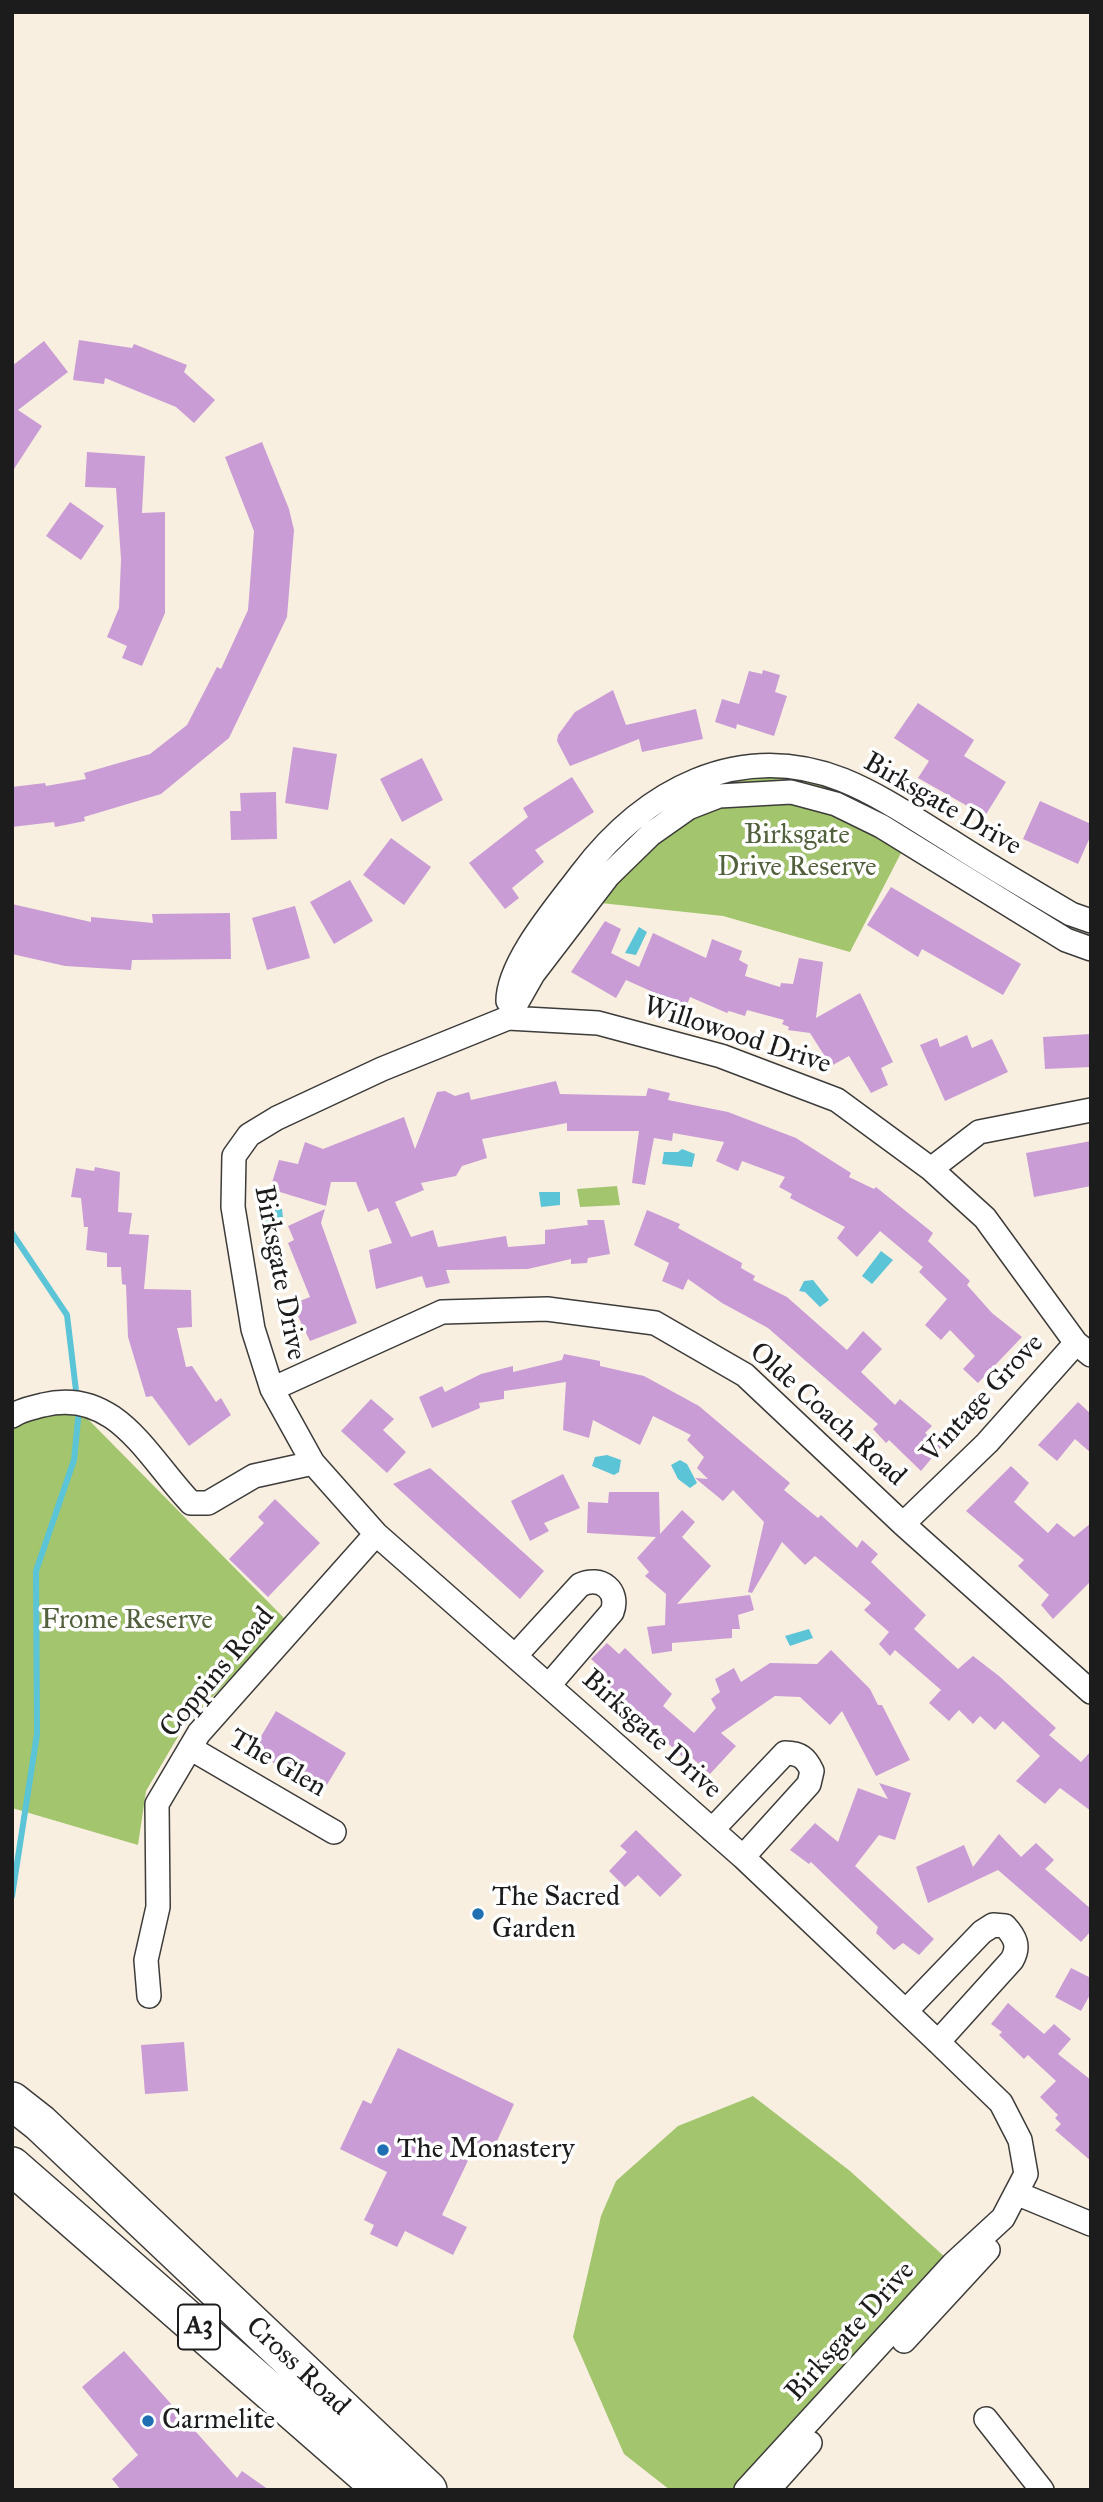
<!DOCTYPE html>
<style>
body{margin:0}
#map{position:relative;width:1103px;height:2502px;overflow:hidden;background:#f9efe1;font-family:"IM FELL Great Primer",serif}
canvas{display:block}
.frame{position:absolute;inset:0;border:14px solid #1c1c1c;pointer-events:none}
</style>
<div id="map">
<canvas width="1103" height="2502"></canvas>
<div class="frame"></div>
</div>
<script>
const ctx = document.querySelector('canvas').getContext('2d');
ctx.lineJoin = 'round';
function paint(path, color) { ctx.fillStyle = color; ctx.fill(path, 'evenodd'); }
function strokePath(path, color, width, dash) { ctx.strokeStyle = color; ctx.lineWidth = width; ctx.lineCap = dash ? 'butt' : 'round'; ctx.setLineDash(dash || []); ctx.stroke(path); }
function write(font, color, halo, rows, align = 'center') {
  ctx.font = font + ' "IM FELL Great Primer",serif'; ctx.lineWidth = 7; ctx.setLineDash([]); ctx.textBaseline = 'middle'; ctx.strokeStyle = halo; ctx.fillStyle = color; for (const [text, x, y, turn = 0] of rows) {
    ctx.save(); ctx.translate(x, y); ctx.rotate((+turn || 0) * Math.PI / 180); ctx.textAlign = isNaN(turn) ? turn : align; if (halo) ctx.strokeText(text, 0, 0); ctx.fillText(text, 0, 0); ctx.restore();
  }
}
paint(new Path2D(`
 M781,767l137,53 -68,132 -127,-36 -160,-17 106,-106z
 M617,1186l3,19 -40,2 -3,-18z
 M79,1410l207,210 -103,108 -37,63 -8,54 -126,-37v-392z
 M753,2096l97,75 96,87 -212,232h-64l-46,-36 -51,-117 28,-121 15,-35 62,-55z`), '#a3c56e');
paint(new Path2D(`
 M639,927l8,5 -11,23 -11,-2z
 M682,1149l13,5 -3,13 -30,-3 2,-12h14z
 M539,1192h21v13l-19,2z
 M263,1204l19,5 2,18 -24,-5z
 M881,1251l12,9 -21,24 -10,-8z
 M813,1280l16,20 -9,7 -15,-15 -6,-1 5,-10z
 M607,1455l14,5 -2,12 -5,3 -22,-9 3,-9z
 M680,1460l7,4 10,19 -7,5 -12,-9 -7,-14z
 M809,1629l4,9 -23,8 -5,-10z`), '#5bc4d7');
strokePath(new Path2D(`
 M12,1233l55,82 10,84
 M12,1896l25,-162 -1,-163 38,-111 5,-50`), '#5bc4d7', 6);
paint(new Path2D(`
 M79,340l53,8 2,-4 53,21 -3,7 31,28 -21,23 -18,-16 -71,-29 -1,6 -31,-4z
 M44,341l24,31 -50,38 24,16 -30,46v-106z
 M262,442l27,67 5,21 -7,87 -58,121 -68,56 -77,23 1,4 -30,6 -1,-5 -42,5v-40l33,-4 1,3 40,-7 -2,-6 66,-19 37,-29 30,-58 4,2 27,-59 6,-79 -29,-74z
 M87,452l58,4 -3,57 23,-1v101l-23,53 -20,-8 5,-12 -20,-9 12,-29 2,-49 -5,-71 -31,-1z
 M70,502l34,24 -23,34 -35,-24z
 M763,670l17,5 -5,17 12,4 -13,40 -37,-12 -1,5 -21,-7 7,-23 17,5 10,-33 13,3z
 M613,690l13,35 70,-16 7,30 -61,13 -3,-13 -69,27 -13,-25 1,-6 17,-23z
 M918,703l56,37 -10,16 42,26 -21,34 -67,-38 11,-17 -35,-23z
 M293,747l44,7 -9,56 -43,-7z
 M422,758l21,42 -41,22 -22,-43z
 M572,777l22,35 -59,38 9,12 -32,26 7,10 -14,11 -36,-46 59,-46 -5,-9z
 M276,792l1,47 -46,1 -1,-29h11l-1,-18z
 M1040,801l51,23v11l-13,29 -55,-25z
 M391,838l40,29 -27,38 -41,-30z
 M350,880l23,41 -39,23 -24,-42z
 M891,887l130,77 -18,31 -81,-46 -4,8 -51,-32z
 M12,904l79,18v-5l62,6 -1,-9 78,-1 1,46 -99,1 -1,10 -66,-4 -53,-12z
 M295,906l15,52 -43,12 -15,-52z
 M605,921l16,8 -10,24 28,14 14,-34 53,25 6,-19 30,12 -3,9 9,5 -3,11 35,11 1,-4 12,1 6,-26 24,4 -7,56 44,-25 33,69 -12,6 7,17 -17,8 -22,-37 -18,10 -21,-33 -22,-3 1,-3 -7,-3 2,-4 -37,-10 -2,6 -16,-5 -2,2 -37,-16 -4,10 -60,-27 -10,18 -45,-26z
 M1091,1034v33l-46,2 -2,-32z
 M967,1035l5,13 20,-9 16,33 -63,29 -25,-56 17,-7 3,9z
 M556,1081l4,13 86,2 2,-8 22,5 -2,7 60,12 68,26 55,35 -2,4 25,12 2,-2 57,46 -5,8 42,40 -3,4 25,28 30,24 -44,46 -15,-14 12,-13 -25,-26 -9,10 -16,-15 22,-26 -28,-27 4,-5 -43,-36 -23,26 -20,-19 8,-11 -55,-29 2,-4 -13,-7 6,-10 -43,-16 -4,10 -22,-10 8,-19 -51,-9 -1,8 -18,-3 -9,47 -13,-2 7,-52h-72v-8l-85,16 5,19 -25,8 -6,10 -35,7 3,7 -29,12 16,35 22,-7 5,17 68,-11 2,11 37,-3v-14l43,-5 -1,-5h17l6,34 -22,4 -1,5 -16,1v-5l-43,10 -82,1 4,13 -24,5 -4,-12 -46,13 -7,-39 23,-7 -14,-35 -10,4 -12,-30h-25l-5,24 -56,-17 9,-29 19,4 7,-22 18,7 81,-32 11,32 22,-57 8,-1 10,5 14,-4 2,8z
 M1091,1141v45l-57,11 -8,-44z
 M95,1167l25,5 -2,40 14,1 -3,21 20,1 -5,54 47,1 1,37 -15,1 9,39 6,-1 24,36 5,-4 10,17 -42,31 -37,-50 -6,1 -18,-60 -2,-52 -4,-1 -1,-17h-14v-14l-21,-3 2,-23h-4l-3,-29 -10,-1 5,-29 18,3z
 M325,1209l-4,14 36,100 -47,18 -18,-37 18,-7 -22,-54 6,-3 -6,-14z
 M647,1210l33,14 -2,4 64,35 -1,5 14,8 -2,4 34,17 60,53 16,-19 19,18 -21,23 34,33 5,-6 32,27 -7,7 16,14 -20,24 -32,-31 -3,3 -13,-14 5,-5 -110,-96 -46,-25 -34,-24 -5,11 -21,-9 7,-18 -35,-18z
 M564,1354l36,7v5l44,10 55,30 91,77 -6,7 34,28 3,-3 36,33 5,-8 16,14 -7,8 55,53 -12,14 44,40 15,-13 26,20 57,52 -7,7 32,27 10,-11v60l-31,-23 -15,16 -29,-23 24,-25 -37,-35 -8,9 -15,-14 -7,8 -14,-14 -10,11 -20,-18 12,-13 -46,-40 -5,6 -11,-12 10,-12 -25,-22 7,-7 -56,-47 -10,9 -23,-23 -30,51 -4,-1 16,-70 -31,-32 -10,11 -28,-23 13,1 -11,-11 7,-11 -17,-17 4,-5 -38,-19 -13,29 -47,-25 -4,18 -26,-8 3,-48 -62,9v8l-25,4 1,5 -48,20 -13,-31 23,-11 3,6 36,-18 32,-8v6l49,-12z
 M371,1399l23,20 -11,11 23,22 -19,21 -46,-42z
 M1078,1402l13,12v39l-16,-14 -18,22 -19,-16z
 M1011,1466l18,17 -15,19 34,31 9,-10 17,14 17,-14v58l-38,38 -12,-14 8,-10 -31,-29 6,-6 -58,-49z
 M430,1468l114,103 -24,28 -127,-115z
 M563,1474l17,34 -36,15 5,8 -19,10 -19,-40z
 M609,1492h50l1,42 22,-24 13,12 -13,15 29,29 -34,38 73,-9 4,15 -16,5 2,14h-8v9l-60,5v8l-20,3 -5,-27 18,-2 1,-31 -21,-18 4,-4 -12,-14 19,-21 -69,-4 1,-31 20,1z
 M275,1499l45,44 -52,54 -39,-38 35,-36 -6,-6z
 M607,1643l12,11 6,-6 47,46 -9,12 31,27 22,-25 -5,-9 9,-7 -5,-13 19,-11 7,14 29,-19 47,1 14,-14 39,39 8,16h4l28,55 -34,16 -34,-65 -12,14 -30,-28 -25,-1 -54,37 15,13 -26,28 -20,-18 -4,4 -27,-25 3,-2 -63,-56 5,-6 -13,-12z
 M276,1711l70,42 -24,40 -69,-43z
 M879,1783l32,10 -16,47 -16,-5 -24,31 79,73 -15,16 -16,-12 -9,7 -18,-17 2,-6 -67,-65 -2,2 -19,-14 25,-27 23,19 20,-54 30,11z
 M636,1830l46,45 -22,22 -22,-22 -13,12 -16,-16 18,-19 -7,-6z
 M999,1834l22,23 15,-14 18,17 -9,9 46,40v22l-10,11 -83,-72 -70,33 -12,-36 48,-22 9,22z
 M1071,1968l20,10v15l-10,18 -26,-14z
 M1008,2003l36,31 10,-10 17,15 -13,15 33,26v81l-36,-31 6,-6 -6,-6 3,-3 -18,-18 16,-16 -28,-26 -4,4 -25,-24 3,-3 -11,-8z
 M184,2042l4,49 -43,3 -4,-49z
 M398,2048l116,56 -22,48 -16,-8 -34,71 25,12 -14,28 -48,-24 -8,16 -27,-13 4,-9 -10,-5 23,-48 -47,-23 23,-49 8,4z
 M124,2351l113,127 5,-7 27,19h-148l-9,-11 26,-24 -56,-68z`), '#c99cd5');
const minor = new Path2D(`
 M508,1001c0,-39 50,-96 73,-127 63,-83 157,-135 262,-94 37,15 72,39 106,60 40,26 81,50 122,74l20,7
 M508,1018l90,5 123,33 116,44 94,69 54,49 91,125 15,12
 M931,1169l48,-37 112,-22
 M272,1389l170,-77 105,-3 108,14 90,52 158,149 188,168
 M12,1416c10,-7 20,-8 31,-11 73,-18 104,52 148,98h17l46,-27 59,-13
 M903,1524l84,-81 89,-100
 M516,1655l64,-70c21,-10 40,6 32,27l-62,72
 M190,1748l144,84
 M712,1830l73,-77c15,0 21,5 27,18l-3,13 -66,73
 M149,1996l-3,-36 12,-53 -1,-103 42,-71 177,-199
 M906,2011l76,-79 11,-7 12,1c10,11 15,20 7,34l-74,82
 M1016,2193l75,31
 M904,2341l84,-91
 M986,2419l56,71
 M746,2490l207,-226 50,-46 23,-44 -6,-34 -19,-37 -63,-61 -195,-185 -367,-323 -63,-71 -41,-74 -19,-60 -20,-122 1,-51 15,-21 28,-17 105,-49 126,-51 25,-44 75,-98 43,-42 37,-26 31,-12 72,-4 45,12 45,22 185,114 25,9
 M768,2490l42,-47`);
const trunk = new Path2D(`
 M12,2101l28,22 388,367
 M12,2166l371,324`);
strokePath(minor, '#3d3c3a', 26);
strokePath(trunk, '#3d3c3a', 40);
strokePath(minor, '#fff', 23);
strokePath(trunk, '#fff', 37);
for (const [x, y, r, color] of [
 [478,1914,7,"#1f6fb2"],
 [383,2150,7,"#1f6fb2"],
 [148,2421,7,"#1f6fb2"]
]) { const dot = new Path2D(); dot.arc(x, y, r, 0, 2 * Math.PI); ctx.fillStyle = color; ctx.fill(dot); strokePath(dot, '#fff', 2.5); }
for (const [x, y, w] of [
 [199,2327,42]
]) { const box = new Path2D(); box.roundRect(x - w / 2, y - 22.5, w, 45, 5); ctx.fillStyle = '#fff'; ctx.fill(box); strokePath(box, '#1c1c1c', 2); }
write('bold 26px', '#1c1c1c', null, [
 ["A3",199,2327]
]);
write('28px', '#1c1c1c', '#fff', [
 ["Birksgate Drive",942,805,30],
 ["Willowood Drive",737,1036,18],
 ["Birksgate Drive",279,1273,79],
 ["Vintage Grove",983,1399,-47],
 ["Olde Coach Road",827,1415,42],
 ["Coppins Road",218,1673,-50],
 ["Birksgate Drive",651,1735,42],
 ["The Glen",277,1764,30],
 ["Birksgate Drive",851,2332,-48],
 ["Cross Road",297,2367,43]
]);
write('28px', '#52603d', '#fff', [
 ["Birksgate",797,836],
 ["Drive Reserve",797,868],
 ["Frome Reserve",127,1621]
]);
write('28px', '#1c1c1c', '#fff', [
 ["The Sacred",492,1898],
 ["Garden",492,1930],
 ["The Monastery",397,2150],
 ["Carmelite",162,2421]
], 'left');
</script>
